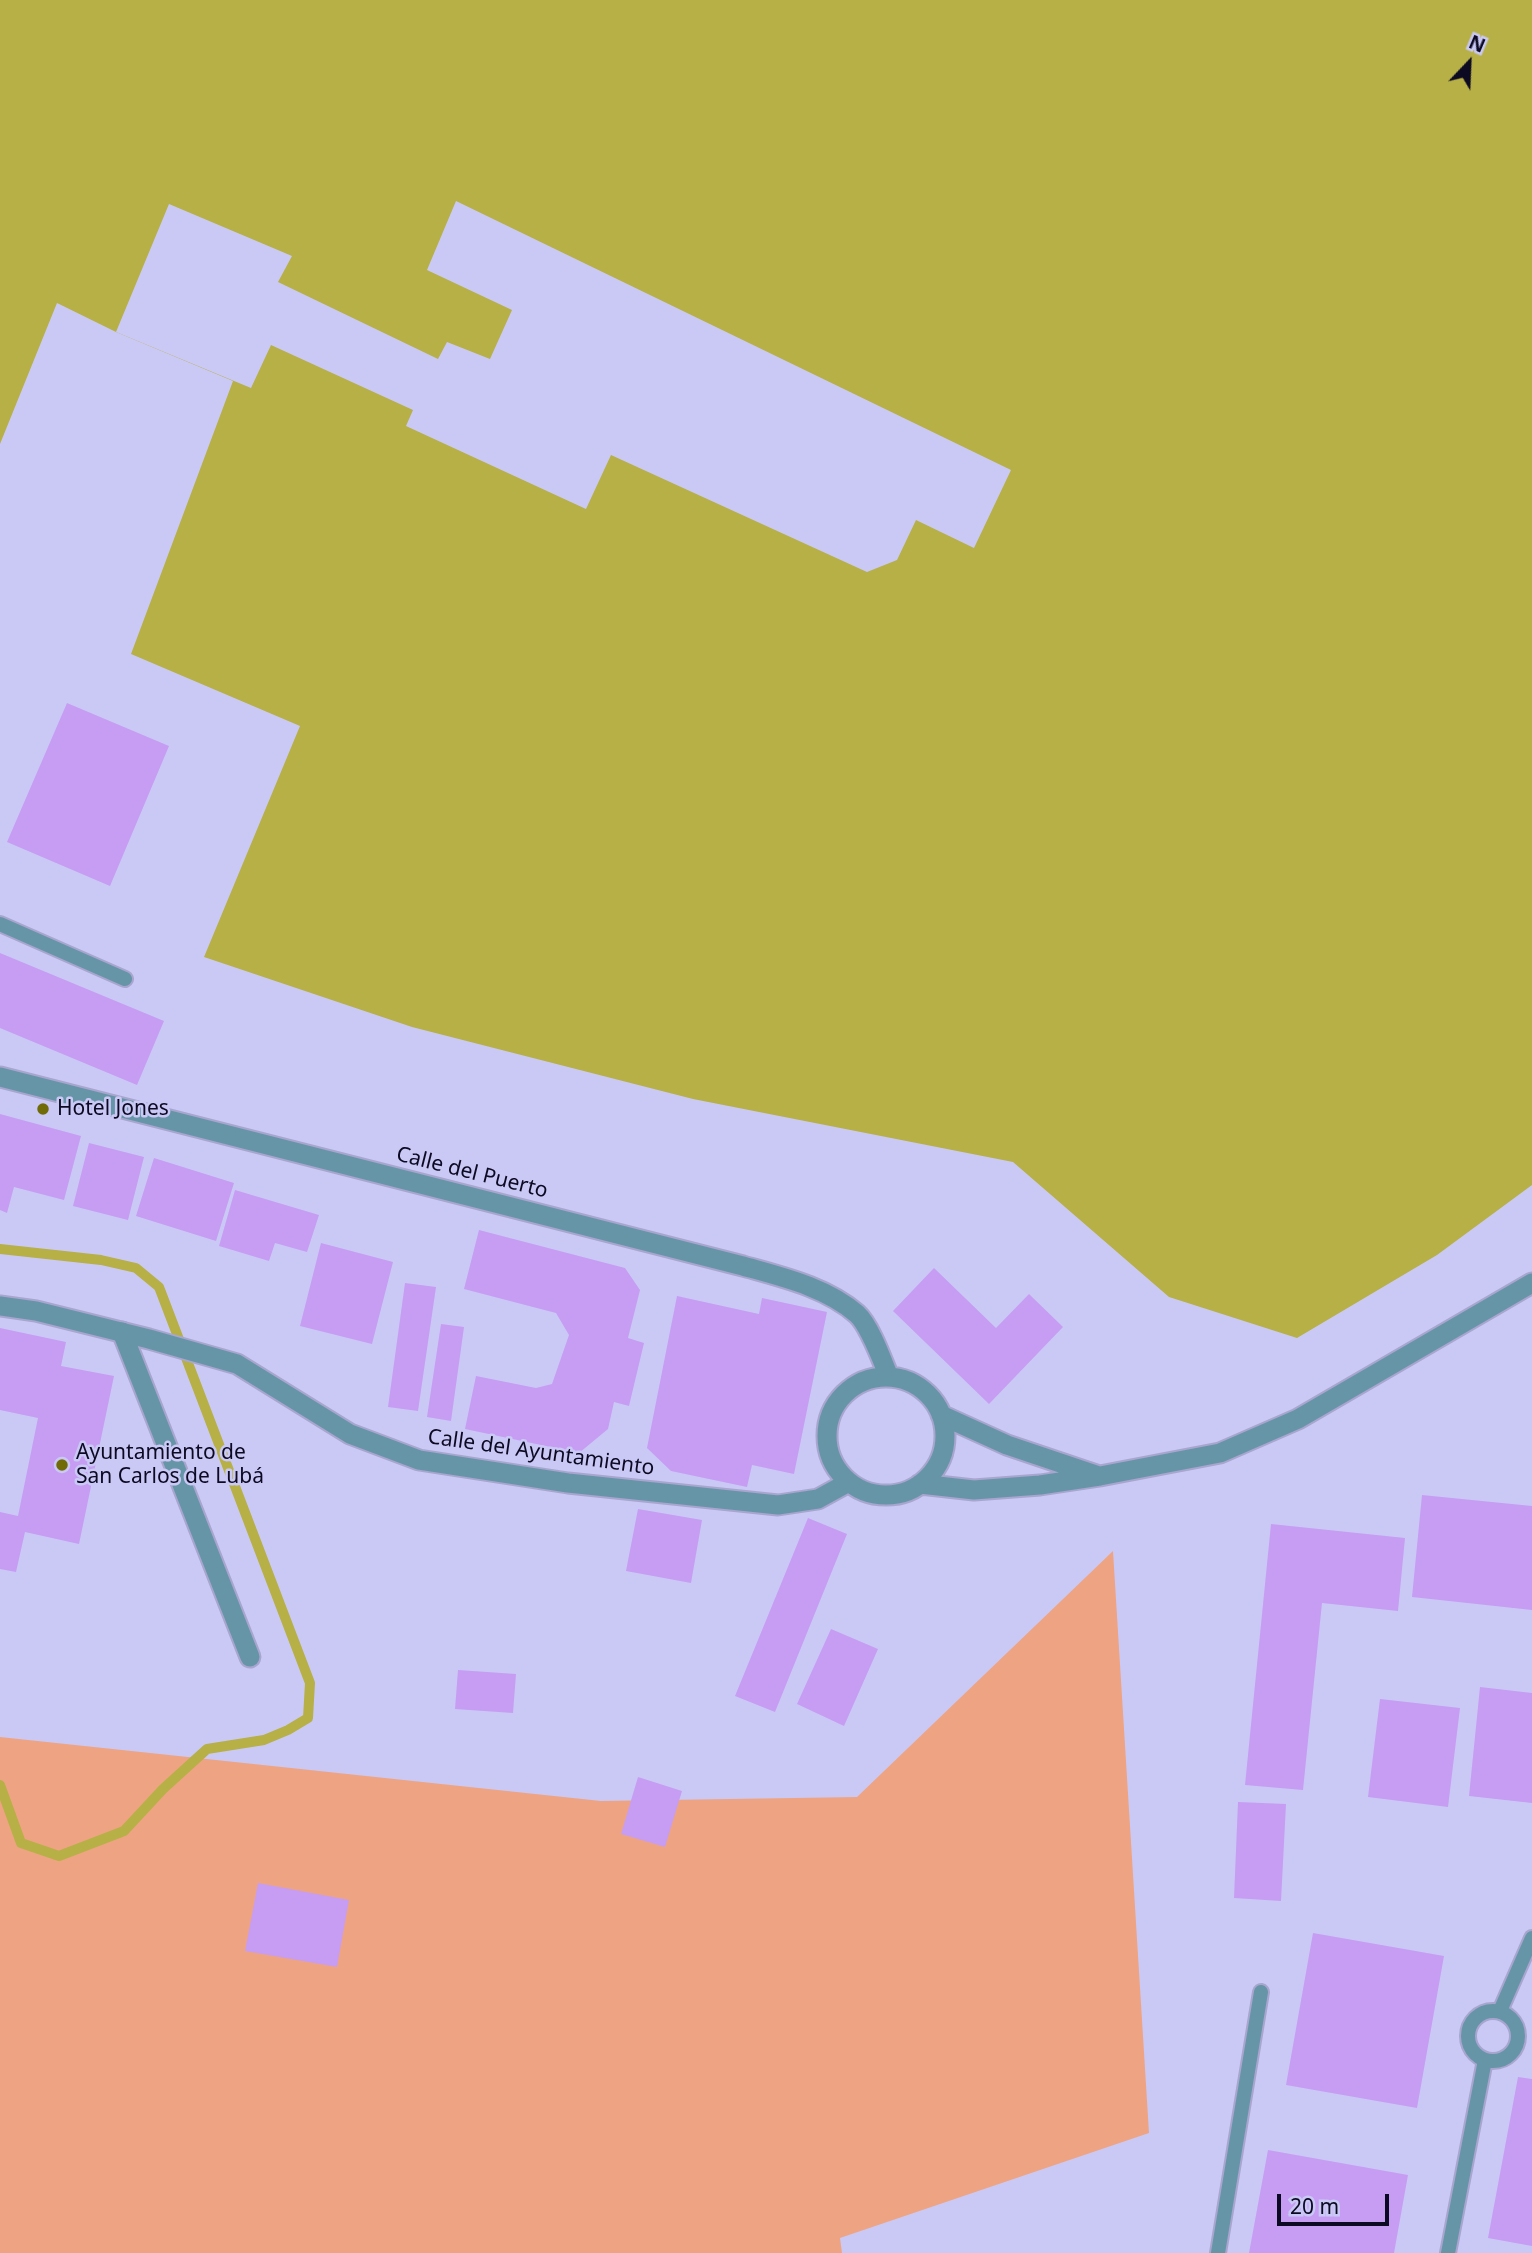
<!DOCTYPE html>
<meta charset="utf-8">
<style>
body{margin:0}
#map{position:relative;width:1532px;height:2253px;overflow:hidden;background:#cac9f5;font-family:"Noto Sans",sans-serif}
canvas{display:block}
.north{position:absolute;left:1434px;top:28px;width:70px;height:70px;-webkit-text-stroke:5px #cac9f5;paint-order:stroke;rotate:23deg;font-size:19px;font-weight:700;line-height:28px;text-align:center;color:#0c0922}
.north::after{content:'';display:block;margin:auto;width:24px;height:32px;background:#0c0922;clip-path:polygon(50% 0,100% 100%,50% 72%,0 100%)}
.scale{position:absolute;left:1277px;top:2194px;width:112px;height:32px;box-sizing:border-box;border:4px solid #0c0922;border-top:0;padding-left:9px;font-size:21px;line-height:24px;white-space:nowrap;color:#0c0922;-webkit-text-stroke:5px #cac9f5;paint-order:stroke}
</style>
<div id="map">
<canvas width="1532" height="2253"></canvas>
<div class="north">N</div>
<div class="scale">20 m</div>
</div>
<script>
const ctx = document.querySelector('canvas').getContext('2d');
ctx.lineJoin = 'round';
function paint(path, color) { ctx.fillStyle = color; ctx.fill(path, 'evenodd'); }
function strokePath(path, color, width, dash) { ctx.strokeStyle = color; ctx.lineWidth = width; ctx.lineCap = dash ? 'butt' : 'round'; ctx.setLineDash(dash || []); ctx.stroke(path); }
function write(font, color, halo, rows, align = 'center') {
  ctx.font = font + ' "Noto Sans",sans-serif'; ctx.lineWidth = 5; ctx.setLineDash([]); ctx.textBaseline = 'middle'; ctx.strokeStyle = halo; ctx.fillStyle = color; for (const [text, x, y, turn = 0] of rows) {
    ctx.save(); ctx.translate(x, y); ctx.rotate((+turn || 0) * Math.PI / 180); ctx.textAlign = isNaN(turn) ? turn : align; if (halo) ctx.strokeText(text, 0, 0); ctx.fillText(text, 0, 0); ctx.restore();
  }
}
paint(new Path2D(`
 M1113,1551l36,582 -309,105 2,15h-842v-516l601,64 256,-4z`), '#eea482');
paint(new Path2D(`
 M0,0h1532v1185l-95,70 -140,83 -128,-41 -156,-135 -320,-63 -281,-72 -208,-70 96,-231 -169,-72 102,-273 -117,-49 -59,-29 -57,141z`), '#b7b046');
paint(new Path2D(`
 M456,201l555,269 -37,78 -58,-28 -19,40 -30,12 -256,-117 -25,54 -180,-83 7,-16 -142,-65 -20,43 -135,-56 53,-128 123,52 -14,26 160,77 9,-17 43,17 22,-49 -85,-40z`), '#cac9f5');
strokePath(new Path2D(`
 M0,1249l101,11 35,8 23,19 151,396 -2,35 -20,12 -24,10 -57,9 -44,40 -39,42 -65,25 -38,-13 -21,-58`), '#b7b046', 10);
paint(new Path2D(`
 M67,703l102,43 -59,140 -103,-44z
 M0,953l164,68 -27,64 -137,-57z
 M0,1114l81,22 -17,64 -50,-13 -7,26 -7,-3z
 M89,1143l55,14 -16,63 -55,-14z
 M154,1158l80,25 -18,58 -80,-25z
 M235,1190l84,25 -12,37 -32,-9 -6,18 -50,-15z
 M479,1230l146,38 15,22 -12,48 16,5 -15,63 -15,-4 -6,27 -29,24 -114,-24 11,-53 60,12 16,-4 17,-49 -13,-22 -92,-24z
 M321,1243l72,19 -21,82 -72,-18z
 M934,1268l62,60 33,-34 34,33 -74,77 -96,-93z
 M405,1283l31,4 -18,124 -30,-4z
 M677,1296l82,18 3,-16 65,14 -33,162 -42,-9 -5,22 -76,-16 -24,-23z
 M441,1324l23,3 -13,94 -24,-4z
 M0,1328l66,14 -5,24 53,10 -35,168 -54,-12 -9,40 -16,-3v-57l18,4 20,-98 -38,-8z
 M1422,1495l110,11v104l-120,-13z
 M638,1509l64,11 -11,63 -65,-12z
 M808,1518l39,16 -72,178 -40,-16z
 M1271,1524l134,14 -7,73 -76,-8 -19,187 -58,-5z
 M831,1629l47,20 -34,77 -47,-22z
 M458,1670l58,4 -3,39 -58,-4z
 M1480,1687l52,6v110l-63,-7z
 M1380,1699l80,9 -12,99 -80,-10z
 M638,1777l44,14 -17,56 -44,-13z
 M1238,1802l48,2 -5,97 -47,-3z
 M258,1883l91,17 -12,67 -92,-16z
 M1313,1933l131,23 -27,152 -131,-23z
 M1518,2077l14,2v167l-44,-8z
 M1268,2150l140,25 -14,78h-145z`), '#c69df3');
const service = new Path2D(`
 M0,924l125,55
 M1468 2036a25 25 0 1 1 50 0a25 25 0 1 1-50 0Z
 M1500,2011l32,-73
 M1218,2253l43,-261
 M1448,2253l37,-193`);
const pedestrian = new Path2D(`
 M122,1332l128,325`);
const minor = new Path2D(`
 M0,1077l743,189c39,11 83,21 114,48 13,12 25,46 32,63
 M0,1306l36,5 113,28 88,25 113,70 69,26 149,23 210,22 40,-6 31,-17
 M827 1436a59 59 0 1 1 118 0a59 59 0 1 1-118 0Z
 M941,1415l66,30 89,30
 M920,1484l54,6 66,-5 60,-9 120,-23 78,-34 234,-136`);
strokePath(service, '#a8a6cf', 18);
strokePath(pedestrian, '#a8a6cf', 23);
strokePath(minor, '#a8a6cf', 23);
strokePath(service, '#6795a8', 14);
strokePath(pedestrian, '#6795a8', 19);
strokePath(minor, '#6795a8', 19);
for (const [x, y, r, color] of [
 [43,1109,7,"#716b07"],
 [62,1465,7,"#716b07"]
]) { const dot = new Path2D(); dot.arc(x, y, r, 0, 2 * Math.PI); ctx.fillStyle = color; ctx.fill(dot); strokePath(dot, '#cac9f5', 2.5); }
write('21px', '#0c0922', '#cac9f5', [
 ["Hotel Jones",57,1109],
 ["Ayuntamiento de",76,1453],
 ["San Carlos de Lubá",76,1477]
], 'left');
write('21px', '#0c0922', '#cac9f5', [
 ["Calle del Puerto",472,1173,14],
 ["Calle del Ayuntamiento",541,1453,8]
]);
</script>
